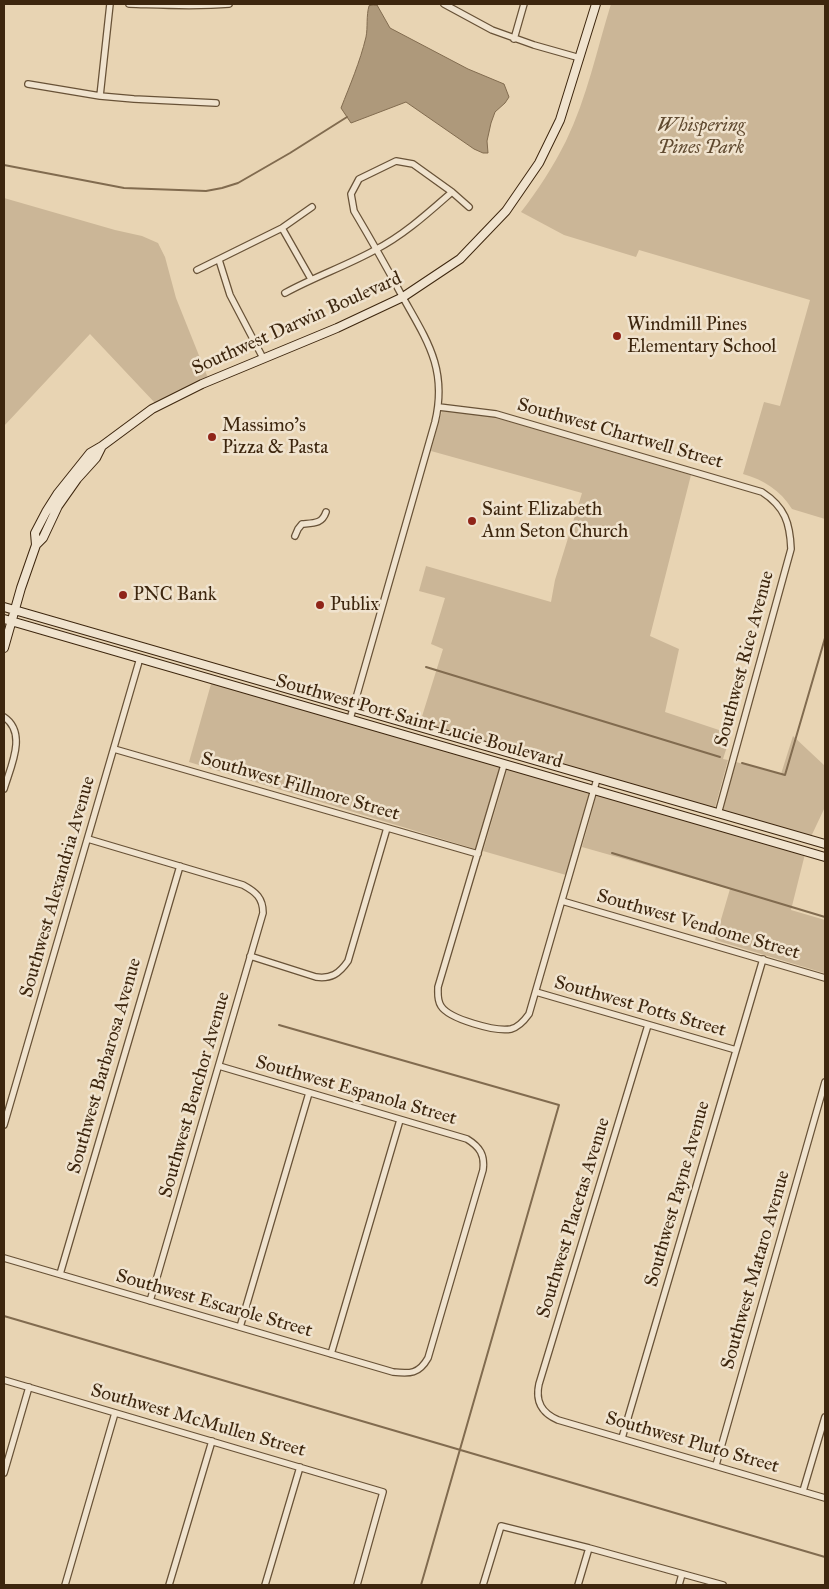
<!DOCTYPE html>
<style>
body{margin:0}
#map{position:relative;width:829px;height:1589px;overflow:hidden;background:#e8d4b3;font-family:"IM FELL Great Primer",serif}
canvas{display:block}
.frame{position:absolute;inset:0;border:5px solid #3d260e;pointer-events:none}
</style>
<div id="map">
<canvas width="829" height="1589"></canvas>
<div class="frame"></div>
</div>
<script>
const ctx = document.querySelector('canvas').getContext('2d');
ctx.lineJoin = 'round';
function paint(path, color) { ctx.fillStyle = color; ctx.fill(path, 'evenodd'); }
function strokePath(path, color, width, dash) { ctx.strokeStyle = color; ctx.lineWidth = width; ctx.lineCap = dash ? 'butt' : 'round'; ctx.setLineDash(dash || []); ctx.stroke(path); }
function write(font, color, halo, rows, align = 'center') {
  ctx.font = font + ' "IM FELL Great Primer",serif'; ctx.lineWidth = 5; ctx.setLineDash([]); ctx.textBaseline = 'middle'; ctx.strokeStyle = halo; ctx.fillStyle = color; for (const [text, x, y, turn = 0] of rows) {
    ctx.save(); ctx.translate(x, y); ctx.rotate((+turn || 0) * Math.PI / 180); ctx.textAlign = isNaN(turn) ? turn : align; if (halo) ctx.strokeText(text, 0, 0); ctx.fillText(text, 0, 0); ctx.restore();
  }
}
paint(new Path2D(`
 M611,4h214v515l-33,-10c-12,-19 -28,-29 -49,-35l21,-72 16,4 30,-106 -171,-50 -3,7 -72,-22 -43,-23c17,-22 32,-45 45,-71 21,-43 31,-92 45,-137z
 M4,198l111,32 27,6 16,7 7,14 11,41 32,80 -53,25 -65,-69 -86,92z
 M442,411l52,6 197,58 -41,161 29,13 -14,63 66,22 -8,25 5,1 -15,55 -294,-89 24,-77 -12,-5 14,-46 -26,-7 7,-25 125,36 4,-22 27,-87 -151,-42z
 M213,677l289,84 -27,88 -286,-87z
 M793,736l32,30v41l-17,36 -88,-26 16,-55 45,12z
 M509,763l82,24 -25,88 -83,-24z
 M598,789l208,61 -15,60 34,10 -1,53 -109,-33 15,-51 -148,-42z`), '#cbb697');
const water = new Path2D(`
 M374,5h3l13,23 78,41 36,15 5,13 -4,6 -10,9 -4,11 -4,18 1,12h-5l-9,-4 -68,-47 -55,21 -10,-15c9,-23 19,-46 25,-71 2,-10 0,-21 3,-31z`);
paint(water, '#ae997b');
strokePath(water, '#816b4f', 1);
strokePath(new Path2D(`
 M4,165l120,23 82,3 16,-3 16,-5 52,-30 57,-36
 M426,667l294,90
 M742,763l43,12 40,-137
 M612,853l213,64
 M279,1025l280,80 -138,480
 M4,1316l821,241`), '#816b4f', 2);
const street = new Path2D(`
 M129,4c34,1 67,3 100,0
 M444,4l48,26 42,15 46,13
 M514,39l10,-35
 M28,84l72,12 34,3 82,4
 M100,96l10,-92
 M282,228l29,51
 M219,260l11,35 33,63
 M197,270l85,-42 30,-21
 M285,293c29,-16 61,-27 90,-43 29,-15 53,-37 77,-58
 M439,407l57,7 266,78c23,15 28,31 29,57l-73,265
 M295,536l3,-7 4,-5c12,-1 20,0 24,-12
 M4,717c24,16 6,51 0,72
 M350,719l85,-297c13,-54 -9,-83 -34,-128 -15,-28 -31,-56 -47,-83l-3,-17 8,-15 37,-18 17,3 39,28 17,15
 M114,749l364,105
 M504,765l-66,222c0,7 -1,13 3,19 8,13 55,26 70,23 8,-2 13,-8 18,-15l68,-235
 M88,839l155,46c13,7 20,13 20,28l-113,388
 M562,901l263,77
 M250,956l66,21c15,2 23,-3 32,-16l39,-133
 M536,992l200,58
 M648,1025l-109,359c-4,18 3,29 19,36l267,78
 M4,1125l136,-467
 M4,1258l389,114c17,2 26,2 35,-14l55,-188c2,-15 -3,-23 -16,-31l-248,-73
 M60,1274l120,-408
 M240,1327l69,-234
 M331,1354l69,-234
 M4,1380l379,112 -26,93
 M622,1438l141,-479
 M716,1465l109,-383
 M4,1473l25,-86
 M803,1491l22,-74
 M65,1585l50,-172
 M169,1585l43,-144
 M265,1585l35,-118
 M483,1585l18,-59 88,22 134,37
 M578,1585l11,-37
 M679,1585l3,-11`);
const secondary = new Path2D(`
 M36,545l7,-7 15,-32 19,-27 19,-21 5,-10
 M4,607l821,237
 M4,619l821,238
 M4,648l17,-60 15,-43 -1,-12 11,-21 12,-19 32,-40 12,-7 50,-37 50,-25 135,-56 66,-31 57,-38 46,-48 33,-48 21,-43 36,-116`);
strokePath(street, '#685237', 8);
strokePath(secondary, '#3d260e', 10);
strokePath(street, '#f0e3ce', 5.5);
strokePath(secondary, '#f0e3ce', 8);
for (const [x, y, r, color] of [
 [617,336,5,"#8f2418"],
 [212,437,5,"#8f2418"],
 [472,521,5,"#8f2418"],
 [123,595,5,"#8f2418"],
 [320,605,5,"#8f2418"]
]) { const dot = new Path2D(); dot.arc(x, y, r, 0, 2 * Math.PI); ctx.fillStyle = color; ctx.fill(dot); strokePath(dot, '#f0e3ce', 2); }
write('italic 19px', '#604a30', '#f0e3ce', [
 ["Whispering",701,126],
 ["Pines Park",701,148]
]);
write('19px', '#3d260e', '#f0e3ce', [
 ["Southwest Darwin Boulevard",297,324,-24],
 ["Southwest Chartwell Street",620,434,16],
 ["Southwest Rice Avenue",745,659,-75],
 ["Southwest Port Saint Lucie Boulevard",419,722,16],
 ["Southwest Fillmore Street",300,787,16],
 ["Southwest Alexandria Avenue",58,887,-74],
 ["Southwest Vendome Street",698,925,16],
 ["Southwest Potts Street",640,1007,16],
 ["Southwest Barbarosa Avenue",105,1066,-74],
 ["Southwest Espanola Street",356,1091,16],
 ["Southwest Benchor Avenue",195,1095,-74],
 ["Southwest Payne Avenue",678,1194,-74],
 ["Southwest Placetas Avenue",574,1218,-73],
 ["Southwest Mataro Avenue",756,1270,-74],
 ["Southwest Escarole Street",214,1304,16],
 ["Southwest McMullen Street",198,1421,16],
 ["Southwest Pluto Street",692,1443,16]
]);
write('19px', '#3d260e', '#f0e3ce', [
 ["Windmill Pines",627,325],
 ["Elementary School",627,347],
 ["Massimo's",222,426],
 ["Pizza & Pasta",222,448],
 ["Saint Elizabeth",482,510],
 ["Ann Seton Church",482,532],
 ["PNC Bank",133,595],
 ["Publix",330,605]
], 'left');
</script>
